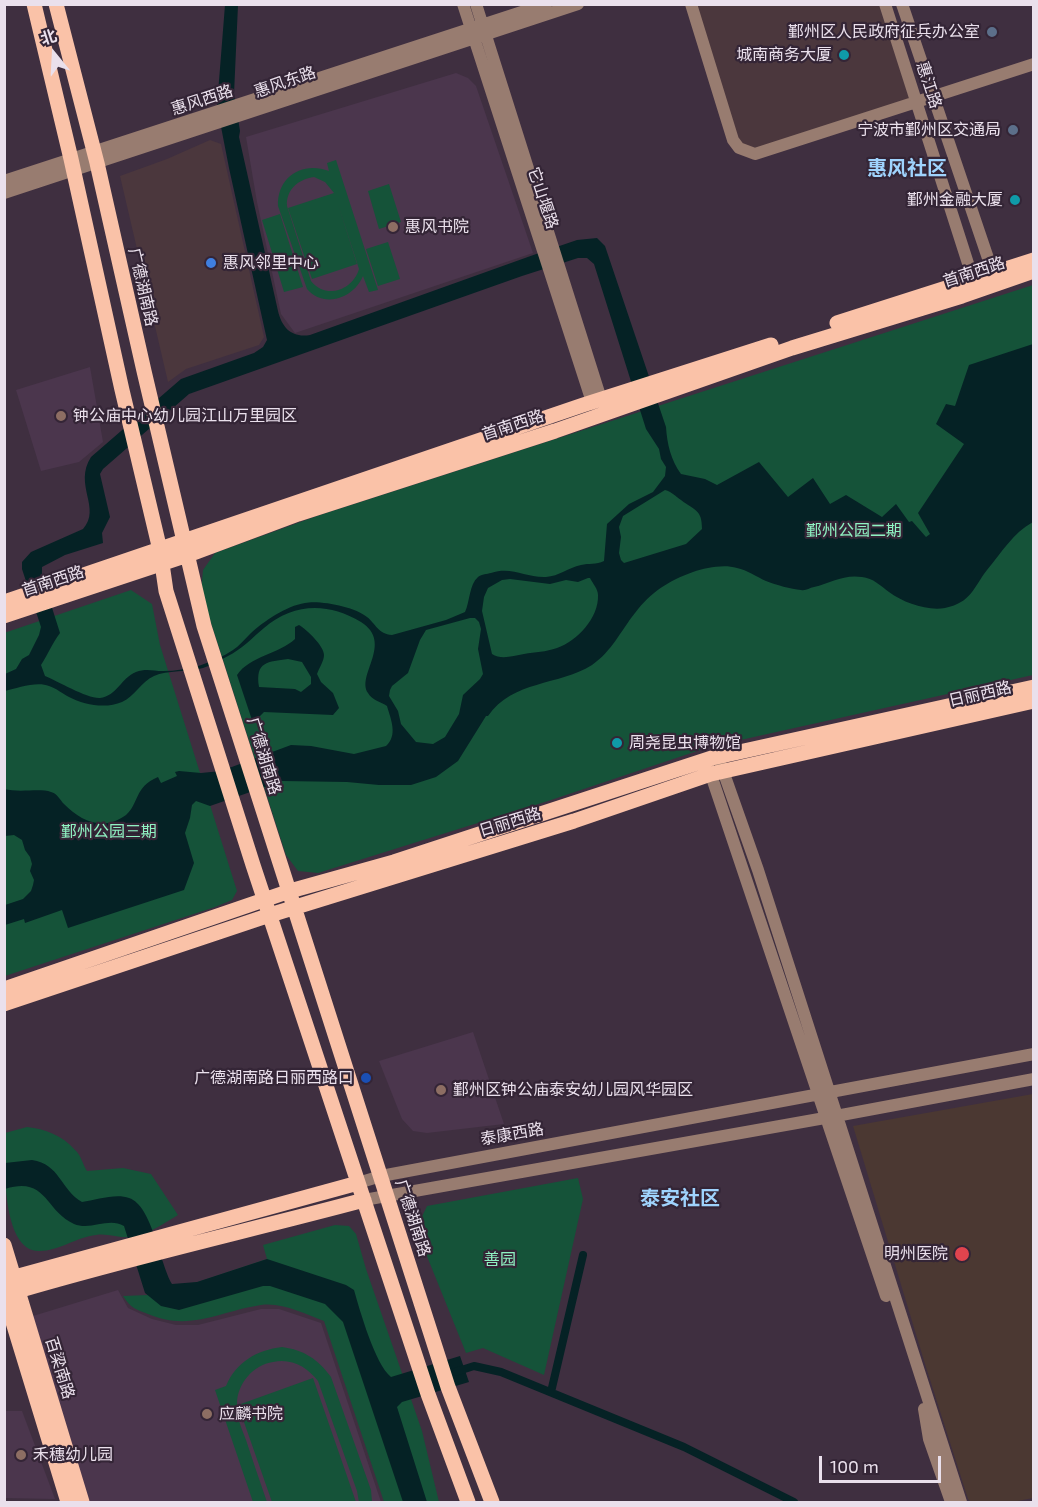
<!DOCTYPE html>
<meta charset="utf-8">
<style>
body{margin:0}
#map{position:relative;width:1038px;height:1507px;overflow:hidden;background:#3f2f40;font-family:"Exo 2","Noto Sans SC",sans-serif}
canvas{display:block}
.frame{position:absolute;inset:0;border:6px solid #eae0ec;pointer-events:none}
.north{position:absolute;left:24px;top:24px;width:60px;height:60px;-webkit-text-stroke:4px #342536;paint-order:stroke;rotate:342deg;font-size:16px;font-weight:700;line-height:24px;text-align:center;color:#eae0ec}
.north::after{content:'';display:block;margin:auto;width:21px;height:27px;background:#eae0ec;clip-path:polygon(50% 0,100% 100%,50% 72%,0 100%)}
.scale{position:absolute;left:819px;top:1456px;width:122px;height:27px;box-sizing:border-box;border:3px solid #eae0ec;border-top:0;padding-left:8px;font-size:18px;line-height:21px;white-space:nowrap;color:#eae0ec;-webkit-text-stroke:4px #342536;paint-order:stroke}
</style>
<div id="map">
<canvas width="1038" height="1507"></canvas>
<div class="frame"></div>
<div class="north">北</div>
<div class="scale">100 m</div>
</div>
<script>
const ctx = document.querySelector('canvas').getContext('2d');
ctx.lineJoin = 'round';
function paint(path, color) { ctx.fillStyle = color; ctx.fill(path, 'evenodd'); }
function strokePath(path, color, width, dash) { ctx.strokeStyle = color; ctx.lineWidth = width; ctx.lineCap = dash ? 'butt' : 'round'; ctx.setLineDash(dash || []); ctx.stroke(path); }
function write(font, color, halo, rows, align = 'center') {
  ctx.font = font + ' "Exo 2","Noto Sans SC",sans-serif'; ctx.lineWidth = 4.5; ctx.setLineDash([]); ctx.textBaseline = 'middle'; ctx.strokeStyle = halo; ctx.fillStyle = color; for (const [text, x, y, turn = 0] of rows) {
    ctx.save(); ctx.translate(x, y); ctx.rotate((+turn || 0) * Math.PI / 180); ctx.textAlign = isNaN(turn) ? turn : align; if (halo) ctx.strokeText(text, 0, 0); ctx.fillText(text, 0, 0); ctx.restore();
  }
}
paint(new Path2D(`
 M694,5h185l31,95 -153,50 -16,-4z
 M210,140l11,4 43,193 -5,8 -73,24 -18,13 -48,-206 47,-17z`), '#4b373d');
paint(new Path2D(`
 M456,73l12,5 8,8 57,167 -238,80 -14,-19 -24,-112 -11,-65z
 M90,367l13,75 -24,20 -38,9 -25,-81z
 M473,1032l31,92 -77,9 -14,-2 -11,-12 -23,-58z
 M118,1290l10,18 24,11 24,6h22l63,-16h18l42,14 60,179h-292l-56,-186z
 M5,1411h17l33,88 -50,-1z`), '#4b364d');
paint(new Path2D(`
 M1033,1094v404l-20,4h-42l-3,-3 -43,-135 -72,-238z`), '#4b3832');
paint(new Path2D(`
 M336,160l42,130 -9,2 -6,-16c-9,22 -39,33 -56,13l-29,-83c-1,-29 24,-45 51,-35l-2,-8zM314,177l11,5 9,11 -46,15 24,71 45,-15 -20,-63 22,68c-6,21 -33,31 -48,12l-24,-75c-1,-16 11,-27 27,-29z
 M389,184l12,38 -22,7 -11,-38z
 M280,214l23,73 -19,5 -22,-72z
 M388,242l12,37 -22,7 -12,-37z
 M1033,285v390l-324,72 -161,54 -230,72 -20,-2 -12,-16 -85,-263 2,-22 12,-17 102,-37z
 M131,590l21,14 8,41 77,246 -5,9 -17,7 -210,69 -1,-343z
 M27,1127c18,2 35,8 48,23 6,5 8,15 12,21l36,-3 28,6 27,41c-15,9 -32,21 -50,22 -10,1 -21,-4 -32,-2 -19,2 -37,16 -57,16 -39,0 -34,-93 -34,-118z
 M578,1178l5,21 -39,176 -61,-27 -17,5 -50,-124 11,-23z
 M335,1225l14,1 7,8 10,35 56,162 17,71h-55l-60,-181c-19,-7 -42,-19 -63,-16 -41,6 -71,27 -113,9 -13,-5 -17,-6 -25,-18l25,-1 32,-10 18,-3 69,-23 -4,-14z
 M282,1347c22,3 36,12 49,30l40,113 1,12h-13l-2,-11 -39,-110c-11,-14 -26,-23 -45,-19 -20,3 -36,22 -36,42 -1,13 5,25 9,36 7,21 14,42 21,62h-14l-38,-112 11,-4c10,-24 31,-36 56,-39z
 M313,1378l43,124h-84l-34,-97z`), '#155339');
paint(new Path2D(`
 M225,5h13l-4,89 6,37 -1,6 39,174c4,17 14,27 32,24l229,-82 38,-13 20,-2 8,8 61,181c1,17 5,33 15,47l24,5 12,6 42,-23 29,35 25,-19 17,26 16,-9 36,22 14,-13 13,18 3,-1 14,16 4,-3 -12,-21 46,-69 -28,-20 10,-20 9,2 14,-41 64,-21v178c-20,11 -31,30 -46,48 -14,18 -15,32 -42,38 -18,3 -41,-5 -56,-16 -8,-6 -16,-14 -27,-15 -18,-3 -32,6 -48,10 -5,1 -8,4 -13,3 -10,-1 -25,-5 -35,-9 -9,-4 -19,-11 -29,-13 -14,-4 -31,0 -44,4 -25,9 -42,20 -58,41 -15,19 -23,38 -43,52 -34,21 -79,15 -104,51h-2l-28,45 -22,16 -25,8h-32l-32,-3 -65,-1 -72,25 -14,-5 -4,4 -2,13 -5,15 9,30 -10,27 -116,38 -6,-18 -37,13 -1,-4 -19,6v-20l18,-6 8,-8 2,-6 1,-5 -4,-9 2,-7 -2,-7 -5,-7 -3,-10 -8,-5 -9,1 -1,-47c16,4 36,-1 47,3 6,1 9,8 13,12 17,17 39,28 62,11 13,-11 8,-28 32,-38l3,6 16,-7 -2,-4 4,-1 22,2 20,-2 70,-26 20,1 43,8 32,-8c12,-11 5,-26 1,-40 -6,-4 -15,-6 -19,-13 -12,-18 26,-50 -7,-71 -33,-20 -68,-19 -97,6 -12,10 -22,21 -36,28 -8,4 -16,9 -25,12 -14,4 -36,2 -49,8 -13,6 -19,20 -32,26 -16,7 -38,3 -53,-5 -6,-3 -13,-9 -20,-11 -12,-5 -32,2 -44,5v-17l11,-5 6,-10 7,-4 10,-20 2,-8 -19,-58v-7l9,-10 52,-23c19,-21 -10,-44 8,-72l90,-78 73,-26 9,-6 4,-7 -38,-172 -12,-62zM578,258h9l7,6 52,165 13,20 2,10 5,8 -1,9 -12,16 -24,12 -22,20 -3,37c-8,4 -15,2 -23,4 -13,3 -22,11 -35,12 -20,1 -34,-11 -55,-4 -4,1 -9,1 -13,4 -9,8 -8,24 -13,35l-19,8 -54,15c-14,-1 -16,-11 -25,-18 -12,-10 -47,-17 -62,-14 -19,3 -41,18 -55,31 -6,6 -11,12 -17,16 -20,13 -45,21 -70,21 -10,0 -17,-3 -27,1 -15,6 -19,24 -36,26 -12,1 -43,-17 -55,-22l-4,-11c7,-11 11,-21 19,-32l-18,-57v-9l23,-12 38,-12 -1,-10 8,-16 -10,-43 3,-5 86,-75 333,-118zM665,490c7,2 10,6 16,10 14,11 21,9 21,29l-16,15 -62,19 -3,-3 -2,-7 2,-16 -2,-10 4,-11zM588,578h2c3,6 8,11 8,17 1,23 -21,46 -41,53 -11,4 -22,4 -33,6 -11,2 -23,6 -32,0l-10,-43 2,-14 4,-9 14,-8 8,-1 40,5 16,-4 12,2zM470,618h5l4,4 2,7 -3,20 5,25 -3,5 -17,16 -4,19 -14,23 -12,7 -17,-2 -15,-18 -3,-13 -9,-15 1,-6 2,-4 16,-13 12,-33 6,-10z
 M299,625c8,5 25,21 25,30 0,6 -5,13 -7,19l4,8 12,11 6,15 -6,7 -69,-3 -11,11 -16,-48c13,-19 42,-21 58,-36v-12zM288,659l14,3 9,15v7l-10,8 -6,-3 -36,-2c-4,-26 9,-25 29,-28z
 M32,1160c28,4 28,29 50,42 14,-2 34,-9 47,-4 23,7 31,66 43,86l25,-2 70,-23 79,26 8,5c6,21 21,74 37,87l69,-21 9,26 -67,20 -5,5 30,95h-24l-60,-180 -18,-18 -55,-18h-7l-84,24 -18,-4 -16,-13 -21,-67c-16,-9 -33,5 -50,-2 -30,-14 -27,-48 -69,-35v-26z`), '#052225');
strokePath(new Path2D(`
 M455,1372l19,-6 27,6 183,75 110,55
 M551,1392l32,-137`), '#052225', 8);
strokePath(new Path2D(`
 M463,4l129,398
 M476,4l125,395
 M691,4l42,136 6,8 16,6 279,-90
 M885,4l88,275
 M902,4l91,269
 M4,181l542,-177
 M4,193l574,-189
 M721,765l37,105 203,632
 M708,766l178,530
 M358,1183l23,-7 653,-122
 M364,1200l472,-84 198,-37
 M924,1409l5,30 22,63`), '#987c70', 12);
strokePath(new Path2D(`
 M34,4l37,155 51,231 38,160 6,41 87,274 175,529 40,108
 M56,4l41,159 47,208 60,255 244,761 44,115
 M837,323l197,-63
 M4,602l579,-197 188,-60
 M4,616l184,-61 110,-41 257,-83 237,-83 170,-52 72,-25
 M4,989l286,-98 104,-29 318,-104 322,-71
 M4,1004l266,-89 304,-94 137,-47 323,-73
 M4,1245l78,257
 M4,1280l354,-97
 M4,1293l64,209
 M4,1295c119,-36 240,-63 360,-95`), '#fac2a8', 15);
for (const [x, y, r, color] of [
 [992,32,6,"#5c6f8a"],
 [844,55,6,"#0f9aa8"],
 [1013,130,6,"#5c6f8a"],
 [1015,200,6,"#0f9aa8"],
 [393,227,6,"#8d6e63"],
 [211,263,6,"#3f7fe0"],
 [61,416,6,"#8d6e63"],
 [617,743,6,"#0f9aa8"],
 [366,1078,6,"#1a4fb4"],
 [441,1090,6,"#8d6e63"],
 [962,1254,8,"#e0444e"],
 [207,1414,6,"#8d6e63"],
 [21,1455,6,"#8d6e63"]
]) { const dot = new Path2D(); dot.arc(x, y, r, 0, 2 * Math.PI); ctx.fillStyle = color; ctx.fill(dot); strokePath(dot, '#342536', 2); }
write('16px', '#eae0ec', '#342536', [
 ["鄞州区人民政府征兵办公室",980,32,"right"],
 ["城南商务大厦",832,55,"right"],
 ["宁波市鄞州区交通局",1001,130,"right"],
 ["鄞州金融大厦",1003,200,"right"],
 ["惠风书院",405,227],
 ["惠风邻里中心",223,263],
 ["钟公庙中心幼儿园江山万里园区",73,416],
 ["周尧昆虫博物馆",629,743],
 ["广德湖南路日丽西路口",354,1078,"right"],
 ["鄞州区钟公庙泰安幼儿园风华园区",453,1090],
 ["明州医院",948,1254,"right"],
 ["应麟书院",219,1414],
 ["禾穗幼儿园",33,1455]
], 'left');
write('16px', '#eae0ec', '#342536', [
 ["惠风东路",285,82,-19],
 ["惠江路",929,85,72],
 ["惠风西路",202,100,-18],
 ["它山堰路",543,198,72],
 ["首南西路",974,272,-18],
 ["广德湖南路",143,287,77],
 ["首南西路",513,425,-18],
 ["首南西路",53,581,-18],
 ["日丽西路",980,694,-13],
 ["广德湖南路",264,756,73],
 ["日丽西路",510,822,-17],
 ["泰康西路",512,1134,-10],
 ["广德湖南路",413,1218,72],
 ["百梁南路",60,1368,73]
]);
write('16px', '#8ff2c2', '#342536', [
 ["鄞州公园二期",854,531],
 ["鄞州公园三期",109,832],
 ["善园",500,1260]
]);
write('bold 20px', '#9fd3fd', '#342536', [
 ["惠风社区",907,168],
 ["泰安社区",680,1198]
]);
</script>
